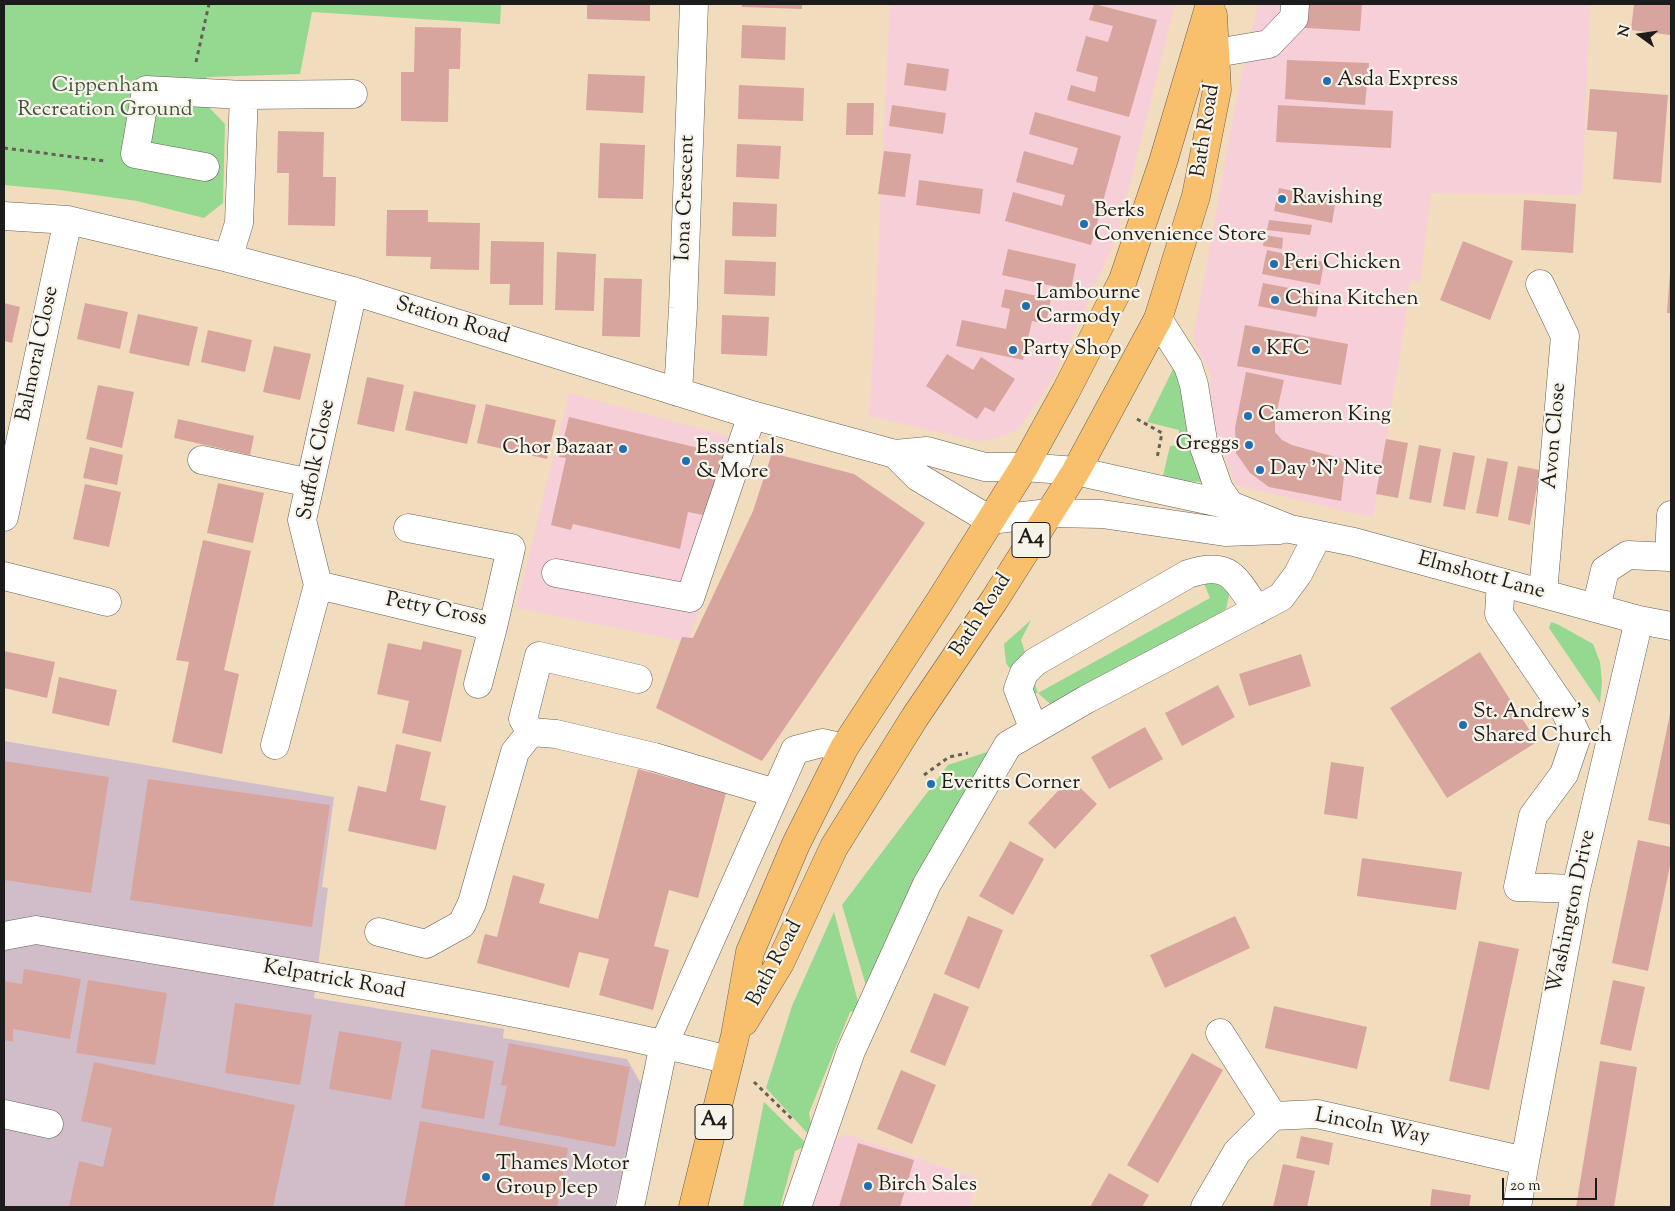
<!DOCTYPE html>
<style>
body{margin:0}
#map{position:relative;width:1675px;height:1211px;overflow:hidden;background:#f2dcbe;font-family:"Sorts Mill Goudy",serif}
canvas{display:block}
.frame{position:absolute;inset:0;border:5px solid #1c1c1c;pointer-events:none}
.north{position:absolute;left:1615px;top:10px;width:50px;height:50px;-webkit-text-stroke:4px #f7f3e8;paint-order:stroke;rotate:284deg;font-size:14px;font-weight:700;line-height:20px;text-align:center;color:#1c1c1c}
.north::after{content:'';display:block;margin:auto;width:18px;height:22px;background:#1c1c1c;clip-path:polygon(50% 0,100% 100%,50% 72%,0 100%)}
.scale{position:absolute;left:1502px;top:1178px;width:95px;height:22px;box-sizing:border-box;border:2px solid #1c1c1c;border-top:0;padding-left:6px;font-size:15px;line-height:18px;white-space:nowrap;color:#1c1c1c;-webkit-text-stroke:4px #f7f3e8;paint-order:stroke}
</style>
<div id="map">
<canvas width="1675" height="1211"></canvas>
<div class="frame"></div>
<div class="north">N</div>
<div class="scale">20 m</div>
</div>
<script>
const ctx = document.querySelector('canvas').getContext('2d');
ctx.lineJoin = 'round';
function paint(path, color) { ctx.fillStyle = color; ctx.fill(path, 'evenodd'); }
function strokePath(path, color, width, dash) { ctx.strokeStyle = color; ctx.lineWidth = width; ctx.lineCap = dash ? 'butt' : 'round'; ctx.setLineDash(dash || []); ctx.stroke(path); }
function write(font, color, halo, rows, align = 'center') {
  ctx.font = font + ' "Sorts Mill Goudy",serif'; ctx.lineWidth = 4.5; ctx.setLineDash([]); ctx.textBaseline = 'middle'; ctx.strokeStyle = halo; ctx.fillStyle = color; for (const [text, x, y, turn = 0] of rows) {
    ctx.save(); ctx.translate(x, y); ctx.rotate((+turn || 0) * Math.PI / 180); ctx.textAlign = isNaN(turn) ? turn : align; if (halo) ctx.strokeText(text, 0, 0); ctx.fillText(text, 0, 0); ctx.restore();
  }
}
paint(new Path2D(`
 M890,4h285l-59,235 -64,141 -34,50 -26,10 -16,1 -107,-25 5,-79z
 M1258,4h332l-8,191 -151,-2 -11,89 -10,-1 -8,61 -29,176 -137,-33 -27,-71 2,-38 -18,-37 44,-242z
 M569,393l187,51 -68,198 -172,-34z
 M845,1134l132,44 -8,29h-158l23,-66z`), '#f6cfd8');
paint(new Path2D(`
 M4,741l330,56 -12,90 6,1 -14,110 190,31 -1,9 124,21 17,30 -30,118h-610z`), '#d1bdca');
paint(new Path2D(`
 M4,4h497l-1,20 -188,-12 -12,62 -93,3 -5,23 23,24 -2,79 -19,15 -67,-17 -77,-11 -56,-5z
 M1174,367l13,27 3,42 7,33 5,13 -19,-1 -20,-5 7,-30 9,-1v-15l-32,-8z
 M1206,576l25,11 -5,22 -170,100 -18,-16 -11,1 -21,-31 -2,-19 27,-24 -10,20 17,53 172,-95 -7,-17z
 M1551,622l8,3 34,19 7,18 2,20 -2,21 -51,-75z
 M996,749l-129,240 -25,-84 106,-140z
 M834,912l26,97 -10,3 -41,101 3,16 -2,7 -44,-48 26,-82z
 M764,1102l44,43 -13,6 -15,56h-37z`), '#95d890');
paint(new Path2D(`
 M587,4h63v17l-63,-2z
 M742,4h60v5l-60,-2z
 M1094,4l63,16 -28,97 -62,-17 4,-15 24,7 3,-15 -22,-6 10,-35 22,6 5,-16 -24,-6z
 M1289,4h73l-2,27 -72,-4z
 M1634,4h37l-1,31 -39,-5z
 M742,25l44,2 -1,33 -44,-2z
 M415,27l46,1 -1,41h-11l-1,53 -47,-1v-49h13z
 M1287,60l82,3 -4,42 -80,-6z
 M907,63l42,6 -3,22 -42,-6z
 M588,74l57,2 -2,37 -57,-3z
 M739,85l65,3 -1,33 -65,-2z
 M1590,89l78,6 -7,88 -48,-4 4,-47 -30,-2z
 M847,103h27l-1,32h-27z
 M892,105l54,8 -3,21 -54,-8z
 M1278,105l115,6 -2,37 -115,-6z
 M1035,112l86,24 -30,109 -86,-24 8,-29 49,14 3,-11 -49,-13 8,-31 49,14 5,-17 -49,-14z
 M278,131l46,1 -1,45h13l-1,49 -47,-1 1,-52h-12z
 M600,143l45,2 -2,54 -45,-1z
 M737,144l44,2 -2,33 -43,-2z
 M884,151l27,3 -6,43 -27,-3z
 M919,180l64,9 -3,25 -64,-9z
 M1279,188l57,12 -4,23 -58,-12z
 M1524,200l52,4 -3,49 -52,-3z
 M733,202l44,2 -1,33 -44,-1z
 M387,210h41v12l52,1 -1,47 -49,-1 1,-12 -45,-1z
 M1269,220l43,5 -2,10 -43,-5z
 M1265,235l18,3 -1,11 -19,-3z
 M491,241l53,1 -1,63h-34l1,-21h-20z
 M1463,241l50,20 -23,59 -50,-20z
 M1008,249l68,15 -5,26 -69,-15z
 M1267,250l57,12 -4,23 -58,-11z
 M557,252l39,2 -2,57 -39,-1z
 M725,260l51,2 -1,34 -51,-2z
 M1670,272h1v41h-4z
 M604,278l38,1 -2,58 -38,-1z
 M1263,283l58,11 -5,23 -58,-11z
 M1005,289l46,10 -5,25 -14,-3 -9,39 -67,-14 6,-26 44,9 4,-20 -9,-2z
 M4,303l16,4 -8,36 -8,-2z
 M85,303l43,9 -8,37 -43,-10z
 M138,314l60,13 -9,39 -60,-13z
 M722,315l47,2 -2,39 -46,-2z
 M1245,325l103,19 -7,41 -104,-19z
 M208,330l44,10 -7,32 -44,-10z
 M274,346l37,8 -11,46 -37,-8z
 M947,354l26,16 8,-13 34,22 -21,33 -9,-5 -8,12 -51,-33z
 M1246,372l38,8 -9,39v13l7,8 10,5 54,15 -5,41 -72,-14 -19,-14 -14,-20 -1,-25z
 M367,377l37,8 -10,47 -37,-8z
 M98,385l36,7 -12,56 -36,-9z
 M414,391l62,14 -9,39 -62,-14z
 M486,404l70,16 -9,39 -70,-16z
 M569,417l163,39 -24,60 -20,-4 -8,37 -107,-25 -2,6 -20,-5 15,-67 -7,-1z
 M178,419l76,17 -4,19 -76,-17z
 M1386,439l22,4 -10,55 -22,-4z
 M1419,445l22,4 -10,54 -22,-4z
 M90,447l33,8 -6,30 -34,-7z
 M1453,452l22,4 -10,54 -22,-4z
 M772,453l82,21 71,49 -163,238 -106,-53 26,-71 11,1 60,-127z
 M1487,458l21,4 -10,55 -22,-4z
 M1518,466l22,4 -10,55 -22,-5z
 M218,483l46,10 -11,50 -46,-10z
 M85,484l36,8 -12,55 -36,-8z
 M203,540l48,11 -27,119 15,4 -17,80 -50,-12 17,-80 -13,-2z
 M423,641l39,9 -21,92 -39,-9 7,-32 -32,-7 11,-51 33,7z
 M4,651l51,11 -8,36 -43,-10z
 M1480,652l57,90 -90,56 -57,-90z
 M1301,654l10,32 -62,20 -10,-32z
 M59,677l58,13 -8,36 -57,-13z
 M1218,685l17,32 -53,29 -17,-33z
 M1670,714h1v111l-23,-5z
 M1145,727l18,32 -54,30 -18,-32z
 M396,744l35,8 -11,48 26,6 -10,44 -88,-19 10,-45 28,6z
 M4,761l105,16 -18,116 -87,-13z
 M1331,762l33,5 -7,52 -33,-5z
 M638,769l88,24 -28,105 -29,-8 -15,56 15,4 -16,60 -54,-15 10,-36 -30,-7 -10,36 -92,-25 8,-29 12,3 16,-62 32,9 -6,19 59,16z
 M1070,778l27,26 -42,45 -27,-26z
 M148,779l182,26 -18,122 -182,-27z
 M1638,840l33,7v14l-23,110 -36,-8z
 M1010,841l34,18 -31,56 -34,-19z
 M1362,858l100,14 -6,38 -99,-14z
 M968,916l35,14 -24,59 -35,-15z
 M1235,916l15,32 -85,40 -15,-33z
 M1479,941l40,8 -30,141 -40,-9z
 M24,969l57,10 -11,60 -57,-10v13l-9,-2v-59l18,3z
 M88,980l79,13 -12,72 -79,-12z
 M1613,980l32,7 -14,64 -31,-7z
 M934,993l35,14 -24,59 -35,-14z
 M235,1003l77,12 -12,70 -75,-12z
 M1274,1006l93,21 -10,42 -92,-21z
 M339,1031l63,11 -11,58 -62,-11z
 M509,1043l121,24 -15,80 -116,-22 8,-39 -6,-1z
 M431,1049l63,12 -10,58 -63,-11z
 M1192,1053l31,17 -65,113 -31,-18z
 M1600,1061l37,6 -23,140h-38z
 M94,1062l201,43 -22,102h-204l10,-46 24,6 9,-39 -31,-7z
 M901,1070l35,15 -24,59 -35,-15z
 M420,1121l148,27 -11,59h-153z
 M1301,1136l32,7 -4,22 -33,-7z
 M858,1143l56,17 -14,47h-61z
 M1283,1164l32,7 -8,36h-34z
 M1109,1173l40,22 -7,12h-52z
 M1432,1189l39,6 -2,12h-39z`), '#d8a59e');
const minor = new Path2D(`
 M1216,53l53,-9 25,-26 1,-14
 M205,167l-70,-13 11,-64 98,5
 M4,216l64,4 160,38 125,33 399,124 143,39 32,-3 58,16h39l52,4 76,17 78,17 60,24 64,13 285,78 32,6
 M228,258l11,-35 5,-128 109,-1
 M1540,284l25,52 -22,257
 M1158,319l30,47 6,19 10,62 15,42 11,16
 M678,392l5,-84 11,-304
 M895,454l23,23 72,43 58,-7 54,1 123,18 55,-2
 M202,460l108,23
 M4,517l64,-297
 M556,573l134,25 62,-183
 M4,576l103,26
 M1501,582l-2,32 66,97 12,25 -13,38 -31,42 -15,71 58,2
 M318,585l175,42 18,-79 -103,-20
 M1596,608l9,-38 23,-15 41,2 2,-42
 M478,684l15,-57
 M1034,730l-16,-41 6,-16 11,-11 153,-88c42,-14 47,4 69,36
 M531,732l-8,-13 16,-63 99,23
 M275,745l43,-160 -16,-65 51,-229
 M379,932l47,12 36,-20 10,-21 43,-151 16,-20 25,2 98,23 121,36
 M4,936l32,-6c231,39 465,74 693,130
 M1220,1033l53,83
 M4,1114l45,10
 M630,1207l34,-163 131,-294 27,-7 22,5
 M797,1207l54,-156 76,-167 81,-139 79,-46 194,-102 17,-23 20,-39
 M1205,1207l32,-55 36,-36 44,-2 208,47
 M1517,1207l8,-46 51,-272 63,-269`);
const major = new Path2D(`
 M744,1022l36,-59 54,-116 81,-130 80,-118 81,-128 82,-152 38,-123 21,-106 -4,-75
 M693,1207l42,-171 15,-84 46,-108 48,-96 96,-147 84,-134 42,-76 57,-111 40,-118 47,-158`);
strokePath(minor, '#675f55', 29);
strokePath(major, '#675f55', 29);
strokePath(new Path2D(`
 M196,62l13,-58
 M4,148l101,13
 M1137,419l25,14 -5,25
 M924,775l25,-18 19,-4
 M754,1082l40,39`), '#675f55', 3, [4, 4]);
strokePath(minor, '#fff', 28);
strokePath(major, '#f8bf6c', 28);
for (const [x, y, r, color] of [
 [1327,81,5,"#1f6fb2"],
 [1282,199,5,"#1f6fb2"],
 [1084,224,5,"#1f6fb2"],
 [1274,264,5,"#1f6fb2"],
 [1275,300,5,"#1f6fb2"],
 [1026,306,5,"#1f6fb2"],
 [1013,350,5,"#1f6fb2"],
 [1256,350,5,"#1f6fb2"],
 [1248,416,5,"#1f6fb2"],
 [1249,445,5,"#1f6fb2"],
 [623,449,5,"#1f6fb2"],
 [686,461,5,"#1f6fb2"],
 [1260,470,5,"#1f6fb2"],
 [1463,725,5,"#1f6fb2"],
 [931,784,5,"#1f6fb2"],
 [486,1177,5,"#1f6fb2"],
 [868,1186,5,"#1f6fb2"]
]) { const dot = new Path2D(); dot.arc(x, y, r, 0, 2 * Math.PI); ctx.fillStyle = color; ctx.fill(dot); strokePath(dot, '#f7f3e8', 2); }
for (const [x, y, w] of [
 [1031,540,38],
 [714,1122,38]
]) { const box = new Path2D(); box.roundRect(x - w / 2, y - 17.5, w, 35, 4); ctx.fillStyle = '#f7f3e8'; ctx.fill(box); strokePath(box, '#1c1c1c', 1); }
write('bold 20px', '#1c1c1c', null, [
 ["A4",1031,540],
 ["A4",714,1122]
]);
write('21px', '#1c1c1c', '#f7f3e8', [
 ["Asda Express",1337,81],
 ["Ravishing",1292,199],
 ["Berks",1094,212],
 ["Convenience Store",1094,236],
 ["Peri Chicken",1284,264],
 ["Lambourne",1036,294],
 ["Carmody",1036,318],
 ["China Kitchen",1285,300],
 ["Party Shop",1023,350],
 ["KFC",1266,350],
 ["Cameron King",1258,416],
 ["Greggs",1239,445,"right"],
 ["Chor Bazaar",613,449,"right"],
 ["Essentials",696,449],
 ["& More",696,473],
 ["Day 'N' Nite",1270,470],
 ["St. Andrew's",1473,713],
 ["Shared Church",1473,737],
 ["Everitts Corner",941,784],
 ["Thames Motor",496,1165],
 ["Group Jeep",496,1189],
 ["Birch Sales",878,1186]
], 'left');
write('21px', '#40543f', '#f7f3e8', [
 ["Cippenham",105,87],
 ["Recreation Ground",105,111]
]);
write('21px', '#1c1c1c', '#f7f3e8', [
 ["Bath Road",1207,131,-81],
 ["Iona Crescent",687,198,-88],
 ["Station Road",452,322,17],
 ["Balmoral Close",39,354,-78],
 ["Avon Close",1556,436,-85],
 ["Suffolk Close",318,460,-79],
 ["Elmshott Lane",1481,577,15],
 ["Petty Cross",436,611,11],
 ["Bath Road",982,616,-57],
 ["Washington Drive",1573,912,-78],
 ["Bath Road",776,964,-62],
 ["Kelpatrick Road",334,981,10],
 ["Lincoln Way",1372,1128,11]
]);
</script>
